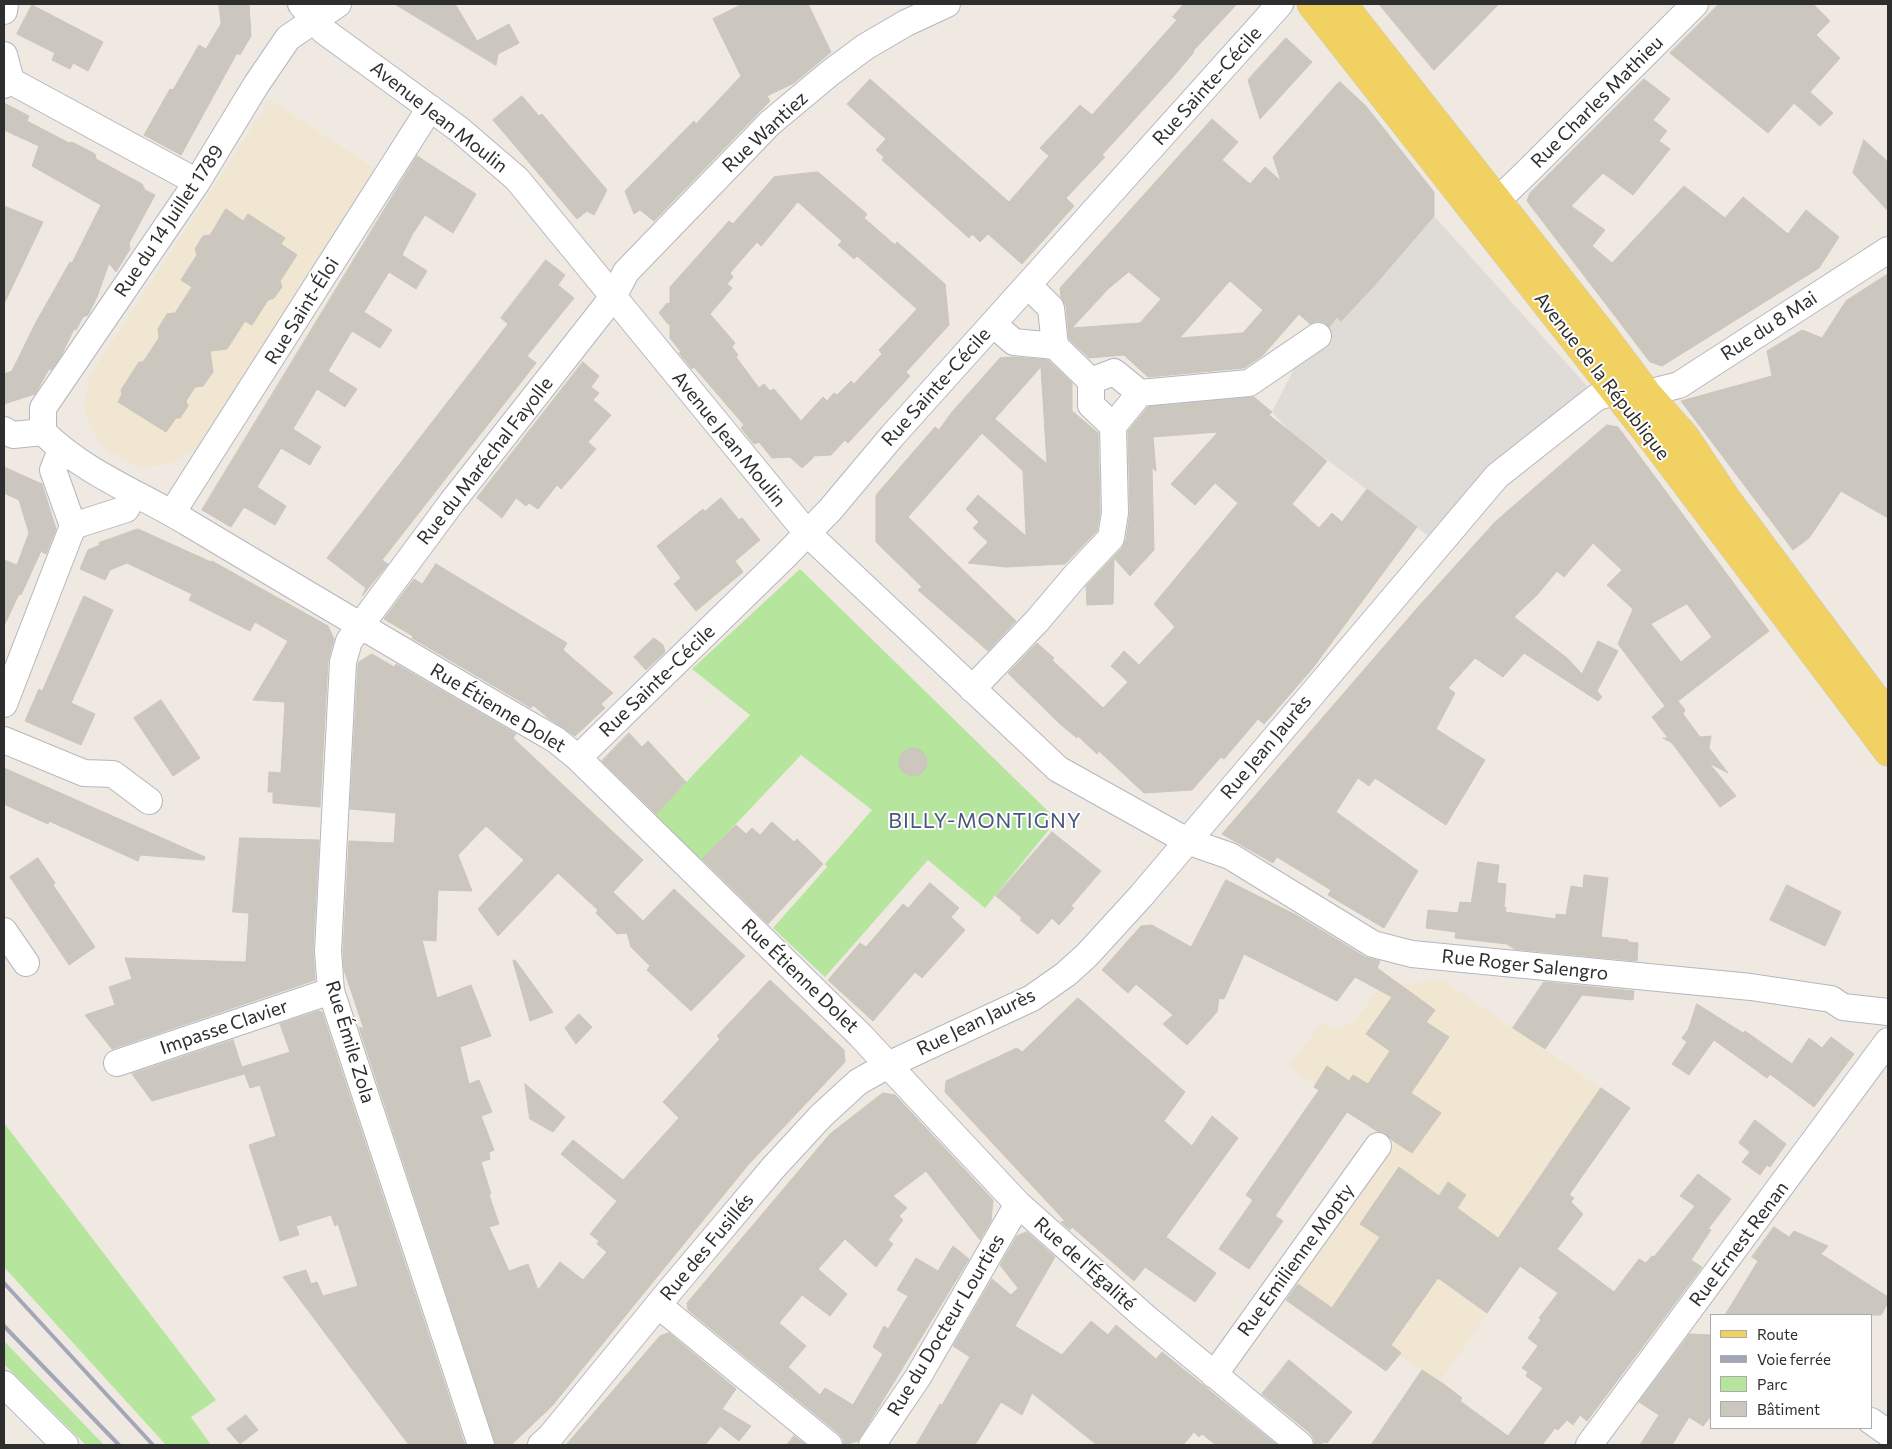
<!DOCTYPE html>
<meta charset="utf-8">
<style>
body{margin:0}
#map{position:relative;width:1892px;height:1449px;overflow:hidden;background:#efe9e1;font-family:Commissioner,sans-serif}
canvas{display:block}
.frame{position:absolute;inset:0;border:5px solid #2e2e2e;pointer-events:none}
.legend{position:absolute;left:1710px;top:1314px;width:162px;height:115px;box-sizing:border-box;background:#fff;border:1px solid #ababab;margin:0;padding:6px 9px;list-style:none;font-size:15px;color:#2e2e2e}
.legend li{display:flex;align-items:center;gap:10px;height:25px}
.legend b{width:25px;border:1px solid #ababab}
</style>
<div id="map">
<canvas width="1892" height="1449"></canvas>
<div class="frame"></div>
<ul class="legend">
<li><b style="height:6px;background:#f2d163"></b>Route</li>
<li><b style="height:6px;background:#a3a6b8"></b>Voie ferrée</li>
<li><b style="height:14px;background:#b6e59e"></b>Parc</li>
<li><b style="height:14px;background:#cbc7bf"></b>Bâtiment</li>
</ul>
</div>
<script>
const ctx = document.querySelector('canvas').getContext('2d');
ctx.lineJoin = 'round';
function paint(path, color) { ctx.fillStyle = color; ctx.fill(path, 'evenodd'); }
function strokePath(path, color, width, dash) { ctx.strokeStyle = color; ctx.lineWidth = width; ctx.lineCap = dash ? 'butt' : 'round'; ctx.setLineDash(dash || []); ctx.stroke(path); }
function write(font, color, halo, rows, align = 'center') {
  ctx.font = font + ' Commissioner,sans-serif'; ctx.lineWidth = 4; ctx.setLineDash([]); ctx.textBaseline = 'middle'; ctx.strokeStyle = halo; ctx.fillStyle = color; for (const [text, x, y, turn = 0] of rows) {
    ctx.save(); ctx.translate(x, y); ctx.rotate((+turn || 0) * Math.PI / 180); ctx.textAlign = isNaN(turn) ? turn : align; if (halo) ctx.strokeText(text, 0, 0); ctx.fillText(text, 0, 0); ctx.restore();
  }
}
paint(new Path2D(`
 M270,100l105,69 -178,281 -30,14 -24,4 -21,-9 -18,-12 -12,-16 -8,-23 5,-31z
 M1442,980l188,128 -191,275 -143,-100 99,-143 -106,-73 32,-44 14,6 20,-7 25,-35z`), '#f0e6d1');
paint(new Path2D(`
 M800,569l257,251 -72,88 -57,-48 -103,117 -52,-49 54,-61 -2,-3 47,-54 -71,-55 -100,106 -47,-45 96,-101 -58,-46z
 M4,1123l212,277 -25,17 20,28h-45l-162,-178z
 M4,1341l100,104h-18l-82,-81z`), '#b6e59e');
paint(new Path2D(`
 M1434,216l163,181 -158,147 -151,-114 -16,-18 43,-84 16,-17 10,10 16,-19h2z`), '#dfdcd8');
const building = new Path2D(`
 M219,4h30l2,32 -11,19 -3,-2 -56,102 -37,-20 26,-46 3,1 26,-45 7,4 15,-25z
 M395,4h60l22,37 32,-17 10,19 -21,11 -2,11z
 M743,4h65l23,48 -37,31 -27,13 3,5 -116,120 -14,-11 -6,4 -9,-23 69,-70 2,3 45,-48 -28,-57z
 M1184,4h53l-44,47 1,1 -21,25 -71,78 3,2 -39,41 8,8 -52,58 -34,-30 -8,8 -8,-8 -3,4 -87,-78 2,-3 -8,-7 10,-11 -39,-35 23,-25 139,123 40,-46 -9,-8 40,-43 12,10 85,-95 -4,-3z
 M1379,4h120l-65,66z
 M1719,4h94l17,17 -14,14 24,23 -30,34 23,21 -13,13 -26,-23 -26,30 -98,-80z
 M32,5l71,37 -15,29 -15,-8 -3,6 -18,-9 3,-7 -38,-19z
 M1286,38l26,24 -52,57 -12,-39z
 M1644,79l26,20 -17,21 14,11 -8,10 11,8 -37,46 -30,-22 -32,33 34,24 -13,16 20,17 72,-77 41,32 18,-21 45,37 18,-24 33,27 -20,31 -157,98 -12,-4 -123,-161 3,-8z
 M1340,82l25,23 69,87v24l-61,71 -32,34 -4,-4 -8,10 -5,-5 -7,-1 -7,3 -11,-10 -37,42 -18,12 -96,9 -24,-22 -35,3 -20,-19 -3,-33 -5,-9 -1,-9 152,-169 26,23 -16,18 28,24 15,-17 16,14 -8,-24 64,-73zM1129,272l32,27 -21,24 -68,5 36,-39zM1230,281l33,29 -20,23 -63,5z
 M522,96l17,20 3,-2 65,76 -13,25 -7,-4 -10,8 -84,-99z
 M4,103l25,13 -2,5 42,22 3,-1 23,12 1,5 46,25 3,6 10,5 -26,48 1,6 -14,23 -7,-9 -12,34 -9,18 -5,2 -7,13 -2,-1 -13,27 -10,14 -2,-1 -14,25 -31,10v-30l8,-3 23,-47 35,-62 2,1 29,-58 -69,-39 7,-20 -35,-16z
 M1864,140l24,22v49l-35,-38z
 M417,156l59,38 -23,39 -28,-18 -13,20 -10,20 25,16 -11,18 -27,-17 -25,40 28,18 -12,18 -28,-17 -24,40 29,18 -12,18 -28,-18 -24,40 28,18 -6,9 -5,9 -29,-17 -24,39 29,19 -11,19 -31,-18 -13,20 -29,-17z
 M818,172l49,42 -3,4 31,27 2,-3 48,42 4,41 -43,47 4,4 -62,67 -3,-3 -14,15 -18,1v2l-11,10 -12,-11 -18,1 -13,-16 -5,2 -13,-16 3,-3 -50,-58 -2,2 -13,-16 2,-1 -11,-14v-14h-2l-9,-11 8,-10 3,1v-17l59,-66 4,3 41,-47zM798,202l44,39 -4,4 16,14 3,-3 60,53 -38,41 3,4 -28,30 -3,-3 -14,14 -3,-2 -7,8 -4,-4 -22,24 -27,-32 -4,2 -6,-7 -5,4 -23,-31 2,-2 -6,-8 3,-4 -25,-29 22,-26 -5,-4 6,-7 -3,-4 27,-31 4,4z
 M4,206l39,16 -39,82z
 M226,209l17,12 5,-7 37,24 -4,6 16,11 -17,26 2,6 -8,11 -6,2 -16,25 -7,-4 -18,28 -17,2 3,21 -10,14 -8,1 -9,14 2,5 -8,12h-4l-10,14 -48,-30 4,-8 -1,-4 18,-28h4l16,-24 -1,-9 9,-15 8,-1 17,-26 -11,-7 16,-25 -2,-6 8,-13 7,-1z
 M546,260l19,15 -7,10 16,13 -47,58 9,7 -154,197 6,4 -26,32 4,-8 -39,-30 181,-234 -7,-6z
 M1888,274v244l-47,-27 -32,47 -16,12 -112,-149 91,-25 -5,-25 35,-21 20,8 24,-37z
 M1014,357l34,3 24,23v28l26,22 2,79 -3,19 -32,33 -59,3 -38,-4 20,-21 -15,-14 6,-6 -13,-13 12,-14 48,41 -3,-65 -41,-38 -74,84 108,104 -28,30 -70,-61 4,-3 -46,-45v-47l59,-68 4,3 13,-18 48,-54zM1041,367l6,97 -52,-45z
 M583,362l16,14 -8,11 8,6 -6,7 18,15 -23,27 8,7 -35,40 -4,-4 -19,24 -9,-6 -3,3 -10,-8 -14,20 -25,-20z
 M1254,397l18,15 -3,3 58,46 -35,43 27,24 13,-15 10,9 25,-33 50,38 -105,142 -48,55 -6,-5 -34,40 -3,-2 -29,33 -48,3 -45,-42 -2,3 -19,-18 -1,2 -17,-14 -52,-51 29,-30 17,15 -2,2 51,48 25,-26 -17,-16 13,-15 15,14 36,-38 -21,-23 84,-101 -23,-20 -20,22 -24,-21 47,-52 -65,5 3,34 -4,-3 2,82 -24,26 -16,-18 -1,46 -26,1 -1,-19 36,-38 4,-8 4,-27 -2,-82 20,-24z
 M1607,425l11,2 151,204 -91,70 7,9 -2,4 17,23 11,-1 -2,12 19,25 -19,-10 27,33 -16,11 -48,-64 -9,-5h5l-16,-21 13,-11 -47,-62 15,-35 -26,-24 15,-15 -29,-27 -29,34 -7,-6 -20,24 -23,22 53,41 15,16 16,-33 20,10 -21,40 5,6 -4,4 -74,-48 -21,24 -28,-19 -27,30 7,5 -19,36 49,31 -39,65 -71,-47 -6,8 -11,-8 -22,34 82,59 -34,57 -56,-33 3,-5 -54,-33 -4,6 -51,-29 197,-228 76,-84zM1687,604l25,33 -31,25 -30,-38z
 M4,467l38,17 14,45 -10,25 -5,-3 -20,44 -2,-1 -15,32v-66l13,5 12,-32 -10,-33 -15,-7z
 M721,498l18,22 3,-2 18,22 -25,21 8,11 -47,39 -22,-27 7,-6 -24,-32 46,-37 2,2z
 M138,529l73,33 1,-1 116,65 6,13 -6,22 -8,146 -47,-4v-11h-5l1,-20 12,1 4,-71 -32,-2 35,-59 -33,-19 -5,9 -61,-31 3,-6 -65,-31 -17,7 -5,10 -25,-11 8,-19 12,-5 -1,-2z
 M436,564l131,79 -4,7 50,43 -12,11 4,4 -30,28 -27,-18 -15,-13 -2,3 -13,-8 -106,-62 1,-2 -29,-17 30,-40 8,5z
 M84,596l29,14 -42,93 24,11 -14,31 -56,-24 14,-32 3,2z
 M654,638l9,7 2,7 -19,18 -12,-13z
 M372,654l22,13 2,-3 120,70 -3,4 130,122 -30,32 30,29 31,-32 71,67 -54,55 -44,-41 3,-4 -19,-19 -4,-14 -10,1 -21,-21 2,-3 -40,-37 -60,63 -20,-27 46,-49 -38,-34 -28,29 14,36 -34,-1 -2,51 -14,-1 15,58 34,-13 20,51 -31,11 9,37 10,-4 13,32 -11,4 13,34 -5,2 1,7 -9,3 10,32 -2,1 10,29 -10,3 20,44 19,-7 10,26 22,-28 23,18 24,-28 -10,-8 2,-3 -9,-7 27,-33 -56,-47 12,-14 50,40 56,-62 -16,-16 57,-63 -3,-3 53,-56 74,70 1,12 -97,103 -196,241 -41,39h-15l-137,-418 5,2 -20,-59 -1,-19 6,-110 45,2 2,-30 -46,-4 8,-145 1,-2z
 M161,700l39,58 -27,18 -39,-58z
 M629,733l13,14 6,-6 38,41 -30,32 -54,-53z
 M899 762a14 14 0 1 1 28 0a14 14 0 1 1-28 0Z
 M4,768l201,89 -1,3 -64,-5 -2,6 -89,-40 -1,3 -29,-13 -15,-7z
 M772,822l22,20 3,-3 26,25 -55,60 -66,-65 34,-34 10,9 6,-6 8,7z
 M1052,832l49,39 -30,35 3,2 -15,17 -7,-7 -14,16 -18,-14 2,-2 -26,-22z
 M240,838l79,2 -6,110 2,30 -203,69 -27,-34 30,-10 -6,-18 23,-8 -7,-21 121,4 3,-47 -1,-2 -15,-1z
 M38,858l17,25 -2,2 42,62 -26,18 -59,-88z
 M1478,862l21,3 -2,18 9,1 -2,23 2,1 -1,4 51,7v-5l10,1 5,-29 12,2 1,-13 24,3 -7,59 27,3v2l10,1 -1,18 -123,-12 -7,-5 -52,-6 1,-6 -30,-4 2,-18 30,3 2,-11 11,1z
 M1226,880l72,36 67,41 15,4 -3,7 58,42 -9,12 23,15 -38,56 30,20 -29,40 -20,-13 -6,-6 -9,-3 -30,-19 -72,104 8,5 -34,48 -30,-20 34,-49 -7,-5 73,-105 -5,-3 13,-21 22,15 4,-6 15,9 22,-33 -24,-17 26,-37 -37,-20 -18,24 -93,-47 -20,45 -5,-1 -2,14 -30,33 -24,-21 10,-9 -37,-31 -8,9 -26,-23 39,-44 11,-1 39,22z
 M930,883l29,25 -8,9 14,13 -43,48 -7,-6 -42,49 -45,-41 32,-37 6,4 37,-43 5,4z
 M1787,885l54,27 -16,34 -55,-26z
 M515,960l38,52 -23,9 -17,-60z
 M1544,982l90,9 -1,9 -51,-5 -37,54 -32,-21z
 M1078,998l107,94 -21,29 28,25 20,-30 26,22 -72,99 50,36 -21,29 -50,-35 -11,14 -62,-54 -2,3 -9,-8 4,-1 -120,-129 1,-11 71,-33 5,4z
 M1697,1004l46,29 2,-2 47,33 17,-26 13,10 9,-11 23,17 -40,53 -44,-33 -3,4 -53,-38 -25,35 -17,-11 15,-22 -5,-4 6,-8z
 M319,1011l3,1 143,433h-56l-126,-168 23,-7 5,14 6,-2 6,14 35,-10 -20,-62 -3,2 -4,-11 -35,11 3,9 -19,6 -31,-96 27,-9 -16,-51 -10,3 -8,-21 48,-15 -10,-28z
 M579,1014l13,13 -16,17 -11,-16z
 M233,1040l11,34 -92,27 -20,-27z
 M525,1084l40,33 -12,15 -23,-13z
 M1601,1088l29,20 -61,87 5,3 -3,4 12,12 -26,35 57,43 25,-33 7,4 6,-7 2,1 41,-51 -15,-10 18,-22 33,25 -23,30 3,1 -20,30 11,7 -115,154 -7,-6 -7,10 -6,-5 -9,10 -3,-2 -13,17h-171l51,-75 23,15 17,13 -2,3 48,35 35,-48 -17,-12 2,-4 -6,-4 16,-22 -10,-8 13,-18 -2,-2 19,-25 -38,-27 -33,47 -49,-35 -47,67 10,8 -15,18 -100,-71 12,-16 34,24 48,-71 -20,-13 39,-57 40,29 9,-14 18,13 -9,13 41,30z
 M883,1093l12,2 98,105 -2,21 -11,19 -54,-69 -33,25 14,12 -8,8 4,4 -15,20 5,4 -17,23 -31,-28 -27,30 29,25 -17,22 -28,-21 -23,28 27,23 -18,21 32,28 5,-7 28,17 30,-51 -10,-7 11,-21 4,3 20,-33 -11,-6 19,-32 22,13 15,-25 16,13 -111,182 -14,4 -1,-6 -5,-6 -150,-123 -1,-7 143,-169z
 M1755,1120l31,24 -16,23 -3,-2 -7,10 -18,-13 8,-10 -11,-9z
 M1774,1227l15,10 5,-6 34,15 -7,8 67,43v6l-7,12h-156l33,-54 -6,-4z
 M1027,1232l28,25 -40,69 47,29 29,-34 17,14 8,-10 40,34 6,-7 115,93h-61l-14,-11 -3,3 -5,-5 -11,13h-86l-65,-52 -10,22 -21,-13 -26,43h-59l24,-41 2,1 28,-48 -17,-11 39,-67 19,16 7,-7 -18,-23 17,-29z
 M669,1333l67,56 -14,20 29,17 -12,15 -19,-15 -15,19h-139l94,-109z
 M1690,1334l21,1v81l-8,10 -14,-9 -17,28h-32l19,-30 -20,-13z
 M1289,1360l63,52 -25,31 -3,-1 -5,3h-4l-1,-6 -4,-6 -48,-39z
 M246,1415l12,15 -18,14 -13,-15z
 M794,1436l12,9h-19z`);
paint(building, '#cbc7bf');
strokePath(building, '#cbc5ba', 1);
const minor = new Path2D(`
 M301,4l23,27 136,99 57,49 290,354 251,236 129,72 43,15 143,88 39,10 339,33 80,12 12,8 45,5
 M4,11l1,-7
 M4,55l7,26
 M4,85l7,-4 186,101
 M1481,213l17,-13 30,-29 167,-167
 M993,324l21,18 41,4 -4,-38 -23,-23
 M1055,346l36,35
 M1091,381l23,-9 26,21 -27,33
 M1140,393l109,-10 69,-47
 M4,430l9,5 30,-3c41,41 98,62 147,92 122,73 243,145 366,216l22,18 283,278 157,168 127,113 155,128
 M43,432v-24l154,-226 59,-97 32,-47 50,-34
 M61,450l-8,20 20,56 53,-17 9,-15
 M172,513l258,-405
 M972,689l65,-68 39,-46 35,-37 4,-25 -2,-87 -22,-21v-24
 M4,704l69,-178
 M4,740l80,33 29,1 36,27
 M578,758l206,-201 46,-47 63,-75 387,-431
 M4,931l22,32
 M117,1063l214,-72
 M658,1305l171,140
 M1214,1375l164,-229
 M4,1384l61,61
 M1871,1421l17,12
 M481,1445l-150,-454 -3,-40 15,-289 6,-21 103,-139 161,-205 13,-25 144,-149 60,-50 35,-26 41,-24 41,-19
 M541,1445l9,-8 122,-149 101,-120 48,-52 37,-34 30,-17 144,-67 34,-24 21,-19 54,-59 356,-420 100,-79 19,-5 31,1 32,-8 209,-135
 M872,1445l46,-68 100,-173
 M1589,1445l299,-404`);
const major = new Path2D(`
 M1311,4l348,444 229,304
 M1343,4l259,329 45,60 38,43 42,63 161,216`);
strokePath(minor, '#b4b7c1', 28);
strokePath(major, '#c9c9c9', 29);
strokePath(minor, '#fff', 26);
strokePath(major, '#f2d163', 28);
strokePath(new Path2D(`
 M4,1283l149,162
 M4,1326l115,119`), '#a3a6b8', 4);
write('19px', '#2e2e2e', '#fff', [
 ["Rue Sainte-Cécile",1207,86,-48],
 ["Rue Charles Mathieu",1597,102,-45],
 ["Avenue Jean Moulin",439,117,38],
 ["Rue Wantiez",765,132,-43],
 ["Rue du 14 Juillet 1789",169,221,-56],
 ["Rue Saint-Éloi",302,311,-58],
 ["Rue du 8 Mai",1769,326,-33],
 ["Avenue de la République",1602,376,52],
 ["Rue Sainte-Cécile",936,387,-48],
 ["Avenue Jean Moulin",729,439,51],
 ["Rue du Maréchal Fayolle",485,461,-52],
 ["Rue Sainte-Cécile",657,681,-44],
 ["Rue Étienne Dolet",498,708,31],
 ["Rue Jean Jaurès",1266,747,-50],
 ["Rue Roger Salengro",1525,965,6],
 ["Rue Étienne Dolet",800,976,44],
 ["Rue Jean Jaurès",976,1022,-26],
 ["Impasse Clavier",224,1027,-19],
 ["Rue Émile Zola",350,1042,73],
 ["Rue Ernest Renan",1739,1244,-53],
 ["Rue des Fusillés",707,1247,-50],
 ["Rue Emilienne Mopty",1296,1260,-54],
 ["Rue de l'Égalité",1085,1264,42],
 ["Rue du Docteur Lourties",946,1325,-59]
]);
ctx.letterSpacing = '1px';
write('21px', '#4d5680', '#fff', [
 ["BILLY-MONTIGNY",985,821]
]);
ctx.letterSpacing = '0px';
</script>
